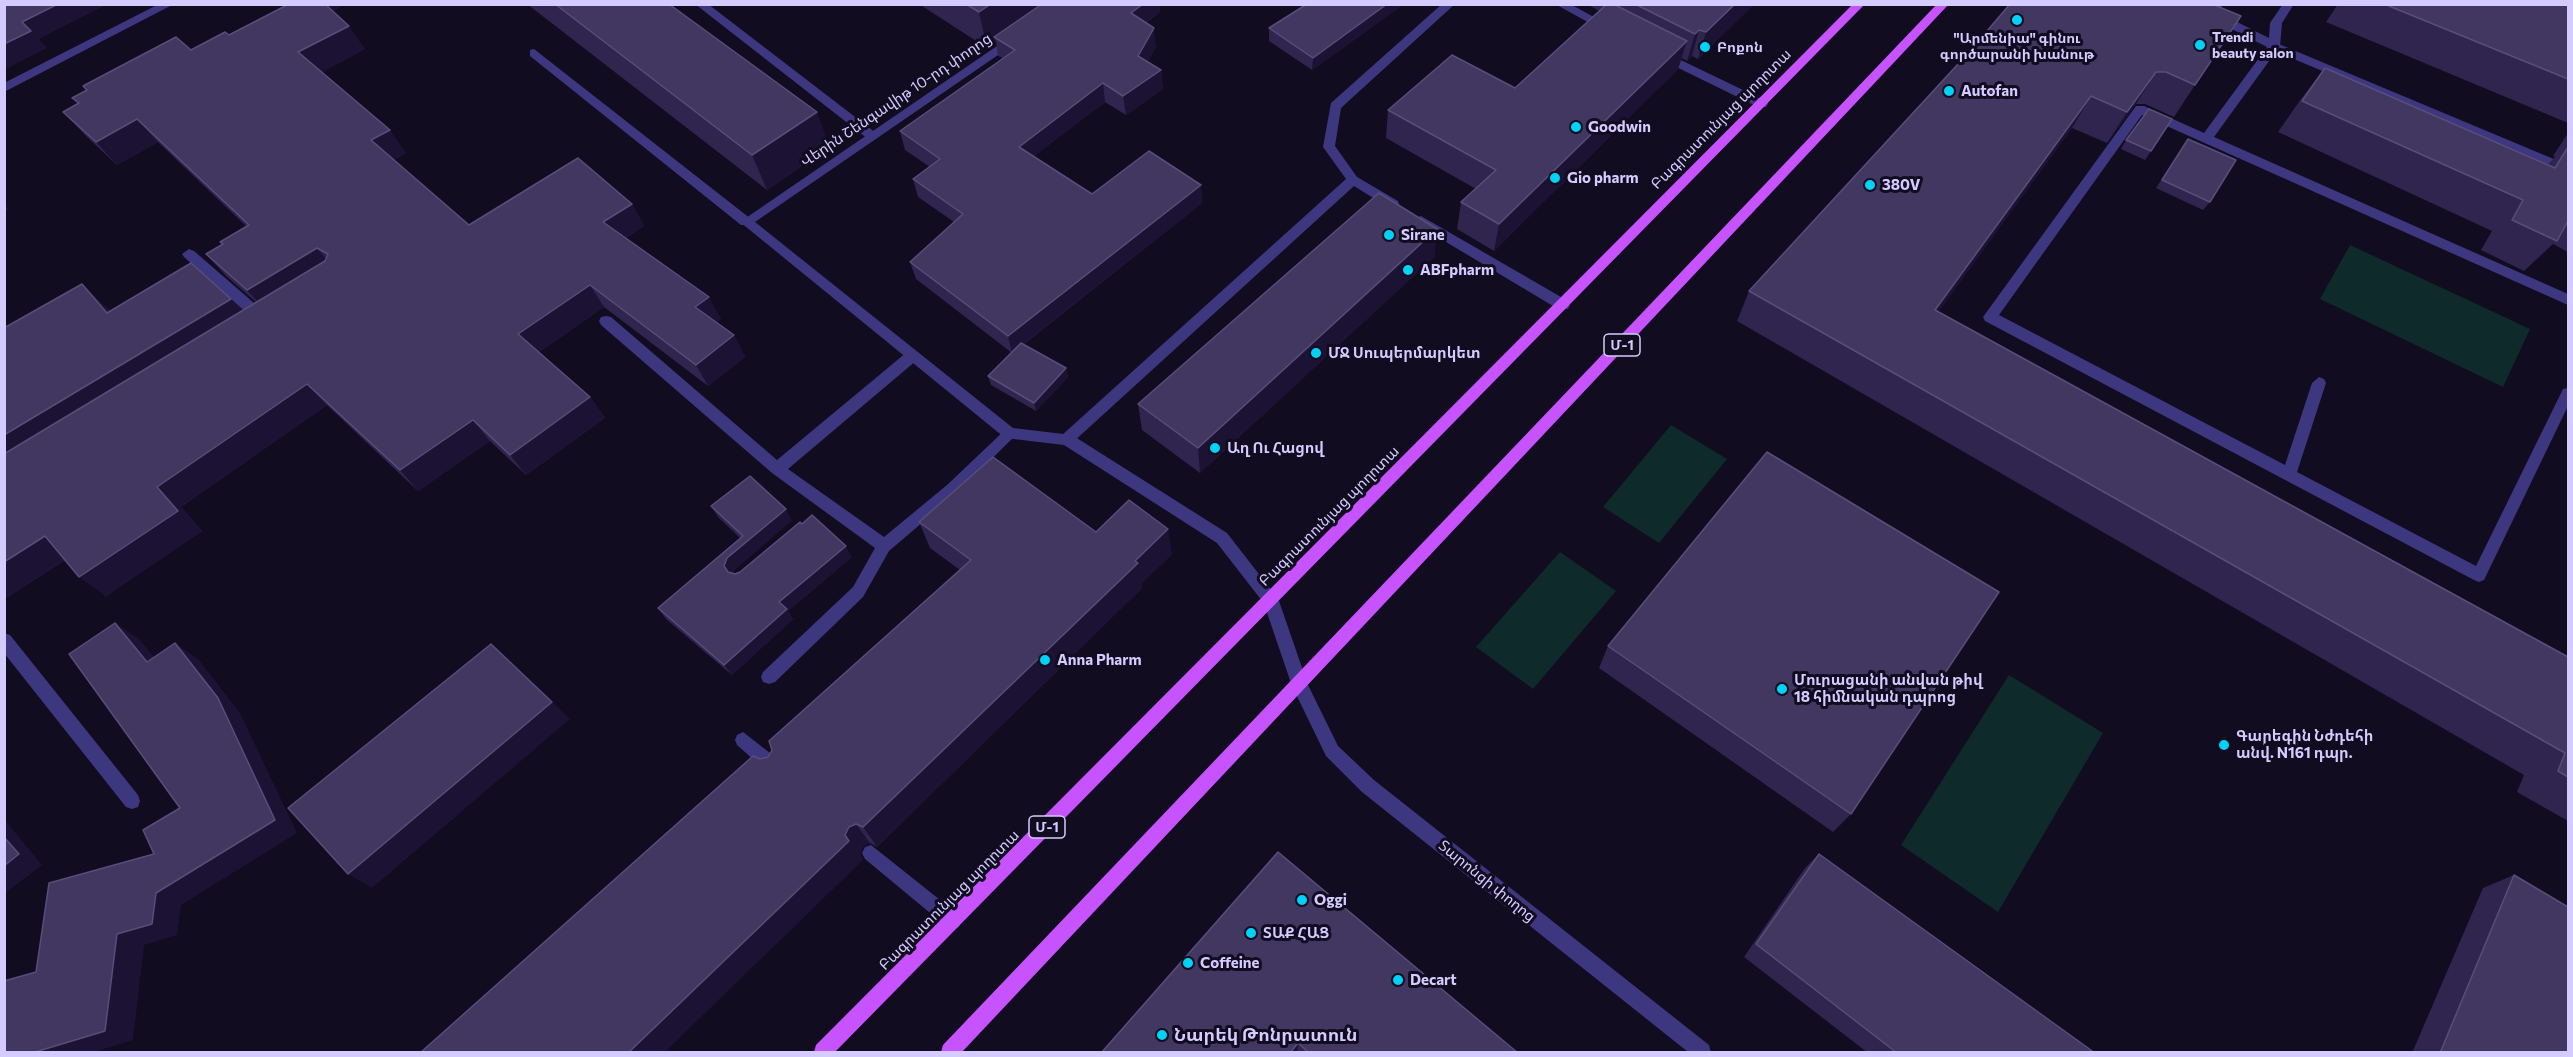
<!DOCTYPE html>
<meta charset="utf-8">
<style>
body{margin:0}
#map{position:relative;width:2573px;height:1057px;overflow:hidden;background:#110c20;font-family:Commissioner,sans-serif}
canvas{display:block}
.frame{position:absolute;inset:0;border:6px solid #d4ccff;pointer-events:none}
</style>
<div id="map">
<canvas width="2573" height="1057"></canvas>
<div class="frame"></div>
</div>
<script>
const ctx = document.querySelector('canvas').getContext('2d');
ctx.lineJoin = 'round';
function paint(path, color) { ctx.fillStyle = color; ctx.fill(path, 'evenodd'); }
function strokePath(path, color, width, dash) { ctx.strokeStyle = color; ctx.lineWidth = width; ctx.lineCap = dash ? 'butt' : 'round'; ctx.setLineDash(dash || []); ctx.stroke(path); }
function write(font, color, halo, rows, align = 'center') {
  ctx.font = font + ' Commissioner,"Noto Sans Armenian",sans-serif'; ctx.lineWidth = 6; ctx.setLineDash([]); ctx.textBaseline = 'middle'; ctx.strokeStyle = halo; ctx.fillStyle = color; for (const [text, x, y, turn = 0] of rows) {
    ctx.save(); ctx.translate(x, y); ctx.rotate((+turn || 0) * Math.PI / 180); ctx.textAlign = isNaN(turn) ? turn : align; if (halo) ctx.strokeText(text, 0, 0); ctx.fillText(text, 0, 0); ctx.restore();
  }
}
paint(new Path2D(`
 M2350,245l180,84 -27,58 -183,-88z
 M1671,425l56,34 -68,84 -56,-36z
 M1560,552l56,39 -83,98 -57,-42z
 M2009,675l94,58 -105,179 -97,-67z`), '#0f2a2a');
paint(new Path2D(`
 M695,4h13l168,129v6h-8z
 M1442,4h13l-114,104 -6,38 22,31 41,24 1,3 -1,3h-10l-34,-21 -282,257h-10l-2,-4 2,-4 284,-256 -23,-32 8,-44z
 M1555,4h15l44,24 -6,4 -4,-1z
 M2212,4h11l-4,9 50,25 1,-15 13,-19h11l-12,19 -2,23 -66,91 354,157v11l-426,-190 -143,200 286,150 27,-82 7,-6 5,2 2,4 -29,89 179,94 87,-177 5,-1v18l-84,174 -5,2 -5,-2 -489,-259 -2,-4 153,-211h8l60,27 63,-86 -59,-30 -2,-3z
 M534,49l217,170 1,3 -1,3h-10l-211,-169v-6z
 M1662,51l104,50 2,3 -2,3h-8l-100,-49 -2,-3z
 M1421,216l147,85 2,4 -2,4h-10l-142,-85 -1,-3 1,-3z
 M189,249l5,2 74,64 2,4 -2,4h-10l-74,-66 -2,-3z
 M606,316l5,1 166,143 130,-108h10l2,4 -2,4 -129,109 96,68 63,-52 58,-55h10l2,4 -60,59 -68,58 -26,46 -88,85 -6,2 -6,-2 -2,-5 2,-5 90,-85 22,-39 -103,-75 -171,-148 -2,-4 2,-4z
 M4,633l6,2 128,160 2,6 -2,6 -6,2 -6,-2 -122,-154z
 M743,732l41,32 2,6 -2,6 -6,2 -6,-2 -35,-31 -2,-5 2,-5z
 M871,845l88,70 3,6 -3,6 -6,3 -6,-3 -82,-68 -3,-6 3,-6z`), '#3d3780');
paint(new Path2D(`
 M159,4h15l-170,88v-9z
 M1013,35l6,4 -2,3 -262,180 258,206 59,7 155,98 49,63 3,5 -3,5 -5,2 -5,-2 -49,-63 -153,-98 -59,-7 -265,-216z
 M2274,42l294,123v9l-298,-125 -2,-3z`), '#3d3780');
paint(new Path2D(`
 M1271,594l5,2 3,5 29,84 30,61 36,34 335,265 2,7h-23l-326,-260 -36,-36 -34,-70 -29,-85 3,-5z`), '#3d3780');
paint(new Path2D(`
 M1853,4h12l-1030,1048h-21l2,-7z
 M1937,4h12l-987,1048h-21l2,-7z`), '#c753ff');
paint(new Path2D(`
 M289,4h56l-12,7 32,38 -43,23 84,81 -12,7 75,65 163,-21 12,22 -18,12 95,81 -5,3 18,13 11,22 -37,29 -104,-79 -65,45 51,45 15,21 -79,57 -36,-34 -72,50 -91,-86 -146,102 21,24 -96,65 -41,-36 -57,37 -4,-2v-267l101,-22 5,5 121,-12 11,11 14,-8 -29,-25 -21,-23 17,-9 23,-19 -88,-84 -41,23 -32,-30 -22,-23 15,-8 -6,-6 157,-63z
 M527,4h142l161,143 -63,43z
 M919,4h240l1,8 -14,11 10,24 -9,15 14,8 2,19 -37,26 -21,-13 -71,54 58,38 109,-9 1,18 -178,141 42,24 2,9 -32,34 -45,-26 -3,-9 24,-23 -96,-74 -6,-17 44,-40 -36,-25 -5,-18 17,-12 -25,-17 -5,-19 103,-73 -5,-2 -2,-14 -9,6z
 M1404,4l-92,66 -43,-29v-13z
 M1587,4h167l-56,55 -6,-3 -5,5 -5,-3 -4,11 -184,182 -37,-22 4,-27 15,-13 -90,-51 2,-28 127,-22 84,-77z
 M2010,4l185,81 -21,32 -29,-13h-9l-29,39 -35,-15 -134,184 630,344v165l-51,-29 7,-17 -787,-454 12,-30 221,-240z
 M2338,4h230v119l-242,-101z
 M2325,68l223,96 7,-7 -2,-1 15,-23v119l-15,-8 -29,27 -43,-21 11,-19 -214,-99 23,-33z
 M2172,119l-27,41 -24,-11 5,-9z
 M2182,148l28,54 -7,8 -47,-22z
 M1437,229l-3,28 -234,216 -58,-43 -4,-26z
 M711,506l81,14 -57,49 -2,5h2l117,-17 -64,54 5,8 -61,56 -66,-56 -8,-11 82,-70 -22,-21z
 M919,522l177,10 76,22 -31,30 1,4 -265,259 -7,-4 -7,3 -3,8 3,6 -103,-101 8,-2 192,-187 -30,-22z
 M1608,646l243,168 -18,18 -234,-164z
 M1278,852l240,201h-417z
 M1819,854l276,199h-227l-124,-96 61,-89z
 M2514,875l54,178h-156l71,-165z`), '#2f254e');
paint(new Path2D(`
 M58,4h50l-69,35 8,9 -43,22v-26l18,-22z
 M319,4h26l-19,11z
 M991,4h54l-51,33 2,5 -9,6 -8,-36z
 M1143,4h16l1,8 -27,20 -2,-19z
 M1387,4h17l-92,66 1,-12z
 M1735,4h19l-56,55 8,-27z
 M349,26l16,23 -50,27 -17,-24z
 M1154,28l2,19 -16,27 -2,-18z
 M1699,30l-7,26 -5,5 8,-27z
 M1687,41l-9,28 -184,182 5,-27z
 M1161,70l2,19 -37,26 -3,-19z
 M2156,72l-20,32 -29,39 20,-31z
 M1103,83l2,19 -82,63 -4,-18z
 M2091,96l-19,32 -154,212 17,-30z
 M817,112l13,35 -63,43 -15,-35z
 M137,119l21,23 -41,23 -21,-23z
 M390,130l16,23 -18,11 -17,-24z
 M1201,185l1,18 -190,150 -4,-17z
 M4,204l5,5 -5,2z
 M632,204l12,22 -28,18 -13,-22z
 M1437,229l-3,28 -234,216 -2,-25z
 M317,248l19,22 -69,42 -20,-22z
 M82,284l23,22 25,29 -23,-22z
 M590,285l14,22 -71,49 -15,-22z
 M709,297l12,22 -14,10 -12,-22z
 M231,299l21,22 -248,151v-37z
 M734,335l11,22 -37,29 -12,-21z
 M1066,368l2,9 -32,34 -2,-8z
 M307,384l20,21 -146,102 21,24 -96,65 -27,-19 78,-90z
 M590,397l15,21 -79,57 -16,-20z
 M473,420l17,21 -72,50 -18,-21z
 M786,509l6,11 -57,49 -4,8 -7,-11 3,-8z
 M1168,529l4,25 -31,30 1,4 -265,259 -14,-20z
 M45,536l27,19 -64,42 -4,-2v-33z
 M846,546l6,11 -64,54 5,8 -61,56 -8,-10 55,-63z
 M115,623l24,16 32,38 -24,-15z
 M175,643l23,16 42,54 57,120 -116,72 -4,30 -33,10 -11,95 -42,13h-59l85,-119 39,-41 119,-73z
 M552,702l18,17 -198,169 -24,-14z
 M4,819l38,46 -38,29z
 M856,824l14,19 -7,3 -3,8 3,6 -199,193h-36l217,-218 4,-8z
 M1298,1043l-1,10h-7z`), '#1c1334');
const building = new Path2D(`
 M4,4h54l-36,18 9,9 -27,13z
 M289,4h36l24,22 -51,26 92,78 -19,10 98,85 109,-67 54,46 -29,18 106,75 -14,10 39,28 -38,30 -106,-80 -72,49 72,63 -80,58 -37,-35 -73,50 -93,-86 -150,103 21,24 -99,66 -34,-41 -41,26v-108l321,-193 3,-7 -11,-6 -70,42 -41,-36 17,-10 -3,-2 29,-17 -112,-106 -41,23 -33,-30 16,-9 -7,-5 15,-8 -4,-4 93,-49 15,13 34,-18 4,3z
 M555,4h114l148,108 -65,43z
 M966,4h25l-12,8z
 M1042,4h101l-12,9 23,15 -16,28 23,14 -38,26 -20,-13 -84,64 73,47 57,-43 52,34 -193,151 -98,-74 53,-48 -50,-35 27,-20 -40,-28 115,-81 -21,-13z
 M1307,4h80l-74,54 -44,-30z
 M1607,4h6l74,37 -188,183 -38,-22 35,-32 -108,-60 64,-55 63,33z
 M1635,4h100l-29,28 -7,-2 -4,4z
 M2010,4h202l29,12 -46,69 -29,-13h-10l-29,40 -36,-16 -156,214 633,347v120l-10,-6 7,-18 -816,-462 221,-240z
 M2384,4h184v75z
 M2325,68l230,100 13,-21v74l-11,20 -45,-21 11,-20 -221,-99z
 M2149,109l23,10 -21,32 -25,-11z
 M2188,139l48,21 -26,42 -48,-22z
 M1379,193l58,36 -239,219 -60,-44z
 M191,263l40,36 -227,136v-107l78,-44 25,29z
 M1021,343l45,25 -32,35 -46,-27z
 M1767,452l232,140 -148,222 -243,-168z
 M993,457l103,75 33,-32 39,29 -33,32 3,2 -275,264 -7,-3 -7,3 -4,8 4,6 -221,212h-208l333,-297 7,3 8,-2 4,-7 -3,-9 202,-181 -52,-38z
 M750,476l36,33 -59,49 -3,8 4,6 7,2 5,-2 60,-50 2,2 10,-9 34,31 -67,56 8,7 -63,56 -66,-57 85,-72 -32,-30z
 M115,623l32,39 28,-19 43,55 57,122 -119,73 -4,31 -35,10 -12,97 -73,22h-28v-72l32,-9 13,-89 105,-29 -11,-24 37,-22 -111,-154z
 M491,644l61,58 -204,172 -60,-66z
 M4,837l15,17 -15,12z
 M1278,852l240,201h-209l-11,-10 -8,10h-189z
 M1819,854l276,199h-198l-141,-109z
 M2514,875l54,32v146h-128z`);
paint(building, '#413761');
strokePath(building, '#584e7a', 1.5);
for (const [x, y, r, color] of [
 [2017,20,6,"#00d2f7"],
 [2200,45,6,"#00d2f7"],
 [1705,47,6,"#00d2f7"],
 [1949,91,6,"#00d2f7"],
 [1576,127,6,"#00d2f7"],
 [1555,178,6,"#00d2f7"],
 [1870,185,6,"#00d2f7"],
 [1389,235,6,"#00d2f7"],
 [1408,270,6,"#00d2f7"],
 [1316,353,6,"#00d2f7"],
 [1215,448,6,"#00d2f7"],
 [1045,660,6,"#00d2f7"],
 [1782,689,6,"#00d2f7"],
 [2224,745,6,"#00d2f7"],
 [1302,900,6,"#00d2f7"],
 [1251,933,6,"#00d2f7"],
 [1188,963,6,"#00d2f7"],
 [1398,980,6,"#00d2f7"],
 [1162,1035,6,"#00d2f7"]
]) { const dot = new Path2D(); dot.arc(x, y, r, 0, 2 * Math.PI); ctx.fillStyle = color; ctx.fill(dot); strokePath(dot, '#110c20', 2); }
write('bold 14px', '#d4ccff', '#110c20', [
 ["Trendi",2212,37],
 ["beauty salon",2212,53],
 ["\"Արմենիա\" գինու",2017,38,"center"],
 ["գործարանի խանութ",2017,54,"center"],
 ["Բոքոն",1717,47]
], 'left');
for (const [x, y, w] of [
 [1622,345,36],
 [1047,827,36]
]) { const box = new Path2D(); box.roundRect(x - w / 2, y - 11, w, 22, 4.5); ctx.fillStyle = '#110c20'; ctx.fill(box); strokePath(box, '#d4ccff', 1.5); }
write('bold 14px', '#d4ccff', null, [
 ["Մ-1",1622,345],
 ["Մ-1",1047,827]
]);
write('bold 15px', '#d4ccff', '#110c20', [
 ["Autofan",1961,91],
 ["Goodwin",1588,127],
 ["Gio pharm",1567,178],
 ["380V",1882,185],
 ["Sirane",1401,235],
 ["ABFpharm",1420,270],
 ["ՄՋ Սուպերմարկետ",1328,353],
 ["Աղ Ու Հացով",1227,448],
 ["Anna Pharm",1057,660],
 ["Մուրացանի անվան թիվ",1794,680],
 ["18 հիմնական դպրոց",1794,697],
 ["Գարեգին Նժդեհի",2236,736],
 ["անվ. N161 դպր.",2236,753],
 ["Oggi",1314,900],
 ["ՏԱՔ ՀԱՑ",1263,933],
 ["Coffeine",1200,963],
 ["Decart",1410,980]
], 'left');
write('15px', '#d4ccff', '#110c20', [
 ["Վերին Շենգավիթ 10-րդ փողոց",896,100,-34],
 ["Բագրատունյաց պողոտա",1721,119,-45],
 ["Բագրատունյաց պողոտա",1329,516,-45],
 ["Տարոնցի փողոց",1487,881,39],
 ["Բագրատունյաց պողոտա",949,900,-45]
]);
write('bold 18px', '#d4ccff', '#110c20', [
 ["Նարեկ Թոնրատուն",1174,1035]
], 'left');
</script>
